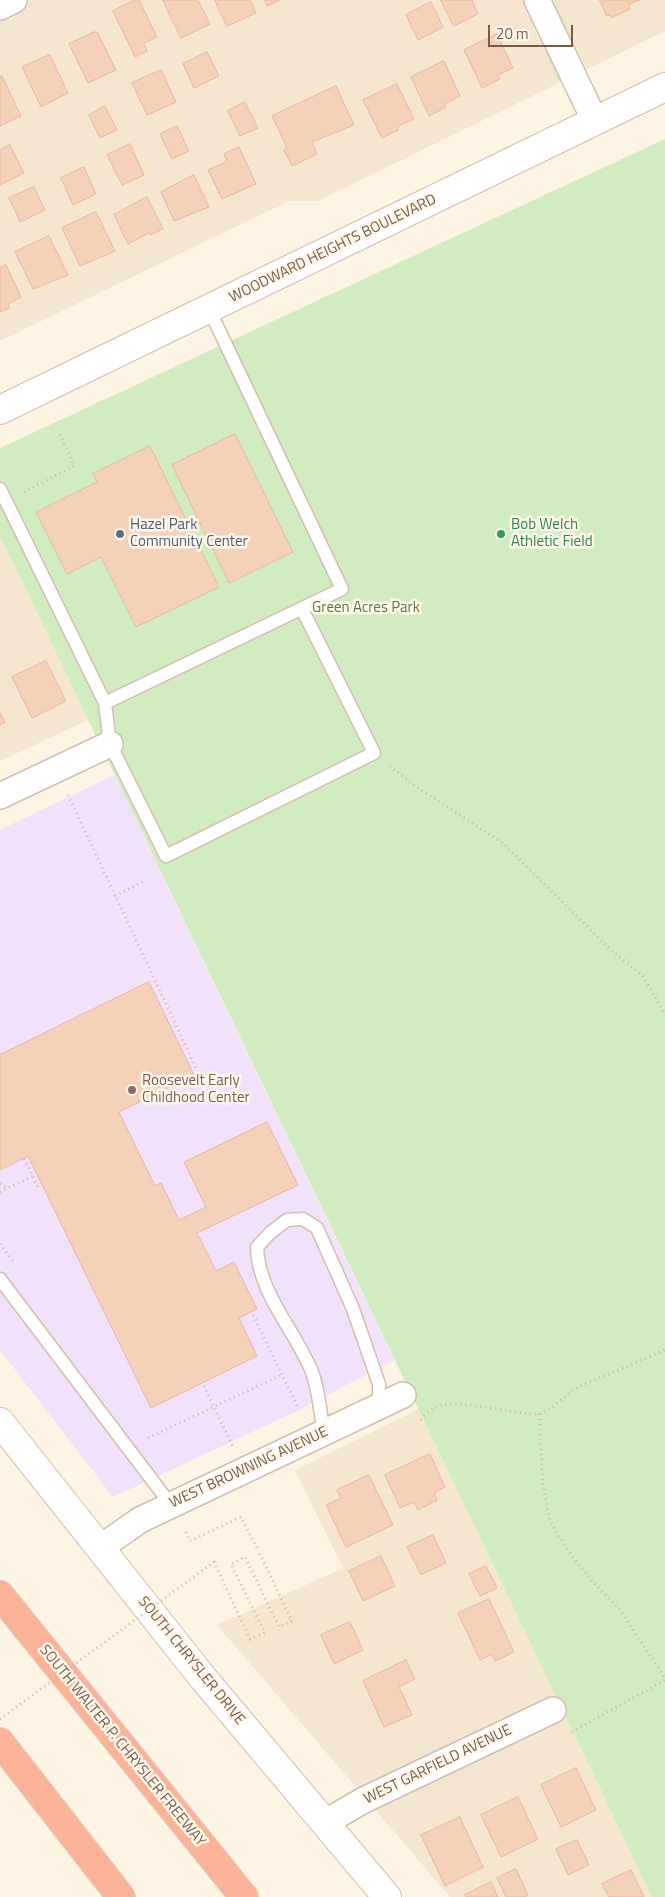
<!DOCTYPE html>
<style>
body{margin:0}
#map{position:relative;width:665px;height:1897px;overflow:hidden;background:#fdf4e4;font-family:"Titillium Web",sans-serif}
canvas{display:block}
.scale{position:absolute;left:488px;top:25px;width:85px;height:22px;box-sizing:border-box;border:2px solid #775a48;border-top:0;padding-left:6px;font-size:15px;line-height:18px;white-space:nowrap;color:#775a48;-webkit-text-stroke:4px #fff8eb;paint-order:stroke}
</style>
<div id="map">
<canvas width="665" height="1897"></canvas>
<div class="scale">20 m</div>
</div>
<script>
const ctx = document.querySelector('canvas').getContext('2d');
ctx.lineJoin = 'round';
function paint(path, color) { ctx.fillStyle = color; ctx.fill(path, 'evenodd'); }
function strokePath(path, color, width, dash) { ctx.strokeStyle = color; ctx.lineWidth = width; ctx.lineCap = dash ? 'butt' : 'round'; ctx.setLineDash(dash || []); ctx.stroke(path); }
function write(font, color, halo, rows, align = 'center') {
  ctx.font = font + ' "Titillium Web",sans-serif'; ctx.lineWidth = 5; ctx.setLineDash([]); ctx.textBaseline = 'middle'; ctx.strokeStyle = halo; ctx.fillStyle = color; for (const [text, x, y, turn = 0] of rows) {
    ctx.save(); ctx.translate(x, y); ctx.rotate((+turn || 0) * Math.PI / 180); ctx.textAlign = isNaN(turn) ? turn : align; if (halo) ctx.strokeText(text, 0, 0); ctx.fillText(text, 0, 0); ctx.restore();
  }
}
paint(new Path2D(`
 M0,0h665v31l-347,170h-29l-289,140z
 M0,536l88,184 -88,41z
 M418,1409l234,488h-202l-233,-272 126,-57 -48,-98z`), '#f5e6d2');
paint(new Path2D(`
 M114,775l280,585 -99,52 -182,85 -113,-147v-520z`), '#f1e1fa');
paint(new Path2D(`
 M665,139v1758h-13l-652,-1361v-88z`), '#d2ecc2');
const building = new Path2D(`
 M135,0h4l18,37 -13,6 3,8 -12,6 -22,-46z
 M163,0h35l12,24 -29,14z
 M215,0h35l6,13 -29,13z
 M265,0h15l-12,6z
 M441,0h31l6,14 -24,12z
 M600,0h40l-12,5 2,4 -19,9 -1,-3 -3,1z
 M431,2l12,25 -25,13 -12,-25z
 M94,32h3l19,38 -28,13 -19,-39z
 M497,34l16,34 -16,7 3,4 -18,9 -18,-38z
 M207,52l12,24 -25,12 -11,-24z
 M50,55l18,38 -27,14 -19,-40z
 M444,61l16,35 -16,8 2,3 -17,9 -18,-39z
 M161,70l15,32 -29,13 -15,-32z
 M2,76l19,40 -21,10v-49z
 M397,84l17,35 -17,8 1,3 -16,8 -19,-38z
 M336,86l18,39 -42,17 5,12 -25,12 -8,-16 3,-2 -15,-32z
 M245,102l13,26 -18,8 -12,-25z
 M105,106l12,24 -17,8 -11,-23z
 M177,126l12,25 -17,8 -12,-25z
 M130,144l14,31 -22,10 -15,-30z
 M10,145l14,28 -24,12v-35z
 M239,147l17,37 -34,15 -14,-29 19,-9 -3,-7z
 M84,167l12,27 -23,11 -12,-27z
 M194,175l15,32 -35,14 -13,-29z
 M34,187l11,23 -25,12 -11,-24z
 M147,197l16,32 -13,6 -1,-2 -21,11 -14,-29z
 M96,212l19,39 -35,15 -18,-38z
 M49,236l19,39 -35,14 -18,-37z
 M6,265l15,32 -13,7 2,4 -10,4v-44z
 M235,434l58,118 -64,31 -57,-118z
 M150,446l69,141 -83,40 -35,-70 -34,17 -31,-62 61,-30 -4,-8z
 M46,661l20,40 -34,17 -20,-41z
 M0,713l5,9 -5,3z
 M149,982l45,93 -75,37 36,74 6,-3 18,37 27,-13 -22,-45 83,-40 31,63 -101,48 19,38 18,-9 23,47 -18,9 18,38 -106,52 -123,-252 -28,14v-115z
 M430,1454l15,33 -11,6 3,7 -19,10 -4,-8 -14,6 -15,-33z
 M369,1475l24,50 -47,22 -20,-42 15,-7 -4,-8z
 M433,1535l13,28 -25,12 -14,-28z
 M381,1556l14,30 -32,15 -14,-30z
 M486,1566l11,22 -17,8 -11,-22z
 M489,1599l25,53 -19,9 -3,-7 -12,6 -22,-47z
 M350,1622l13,28 -29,14 -13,-29z
 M406,1660l9,19 -16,8 13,28 -28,12 -21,-46z
 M576,1768l20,42 -35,17 -20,-42z
 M518,1797l20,42 -37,18 -20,-42z
 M460,1817l23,50 -38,19 -24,-51z
 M577,1840l12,25 -21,10 -12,-26z
 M516,1869l12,26 -3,2h-19l-9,-19z
 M631,1870l13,27h-35l-7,-13z
 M491,1882l7,15h-32l-1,-2z`);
paint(building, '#f4d2ba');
strokePath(building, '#e8b99a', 1);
const lane = new Path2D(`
 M0,489l105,214 5,41 56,112 208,-103 -72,-144
 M105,703l237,-114 -133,-280
 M0,1279l171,226
 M324,1433c-4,-20 -5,-43 -12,-61 -17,-42 -54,-79 -55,-125l13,-14 17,-13 16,-1 14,9 36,81 26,75v23`);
const street = new Path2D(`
 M537,0l58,121
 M0,7l14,-7
 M0,796l110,-52
 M100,1548l40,-28 263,-125
 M324,1823l40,-23 189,-90`);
const secondary = new Path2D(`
 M0,410l665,-323
 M0,1422l203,256 184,219`);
const highway = new Path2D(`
 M0,1595l244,302
 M0,1742l121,155`);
strokePath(lane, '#d1beac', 15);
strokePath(street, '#d1beac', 28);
strokePath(secondary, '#d5bdaa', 30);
strokePath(highway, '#dcd4cf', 30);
strokePath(new Path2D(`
 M24,492l50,-26 -15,-34
 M390,766l25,20 88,57 108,107 32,26 22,38
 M68,795l129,275
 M115,896l28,-14
 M24,1159l15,30
 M0,1184l7,4
 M0,1192l33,-16
 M0,1244l13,17
 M253,1315l44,91
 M204,1386l29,61
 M539,1414l4,71 7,36 19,31 24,30 27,28 45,68
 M421,1420c4,-7 12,-13 21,-15 20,-4 64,6 86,9h11l13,-6 22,-19 91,-39
 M148,1438l133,-63
 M186,1532l4,9 51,-24 17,33
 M572,1732l93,-52`), '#d9b59d', 3, [1, 4]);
strokePath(lane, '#fff', 12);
strokePath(street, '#fff', 25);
strokePath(secondary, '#fff', 28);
strokePath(highway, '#fbb398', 28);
strokePath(new Path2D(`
 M0,1719l214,-157 36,77 15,-6 -34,-69 14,-7 34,70 13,-6 -34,-71`), '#d9b59d', 3, [1, 4]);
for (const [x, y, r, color] of [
 [120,534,5,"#5c6f8a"],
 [501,534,5,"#2e9e5b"],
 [132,1090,5,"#8d6e63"]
]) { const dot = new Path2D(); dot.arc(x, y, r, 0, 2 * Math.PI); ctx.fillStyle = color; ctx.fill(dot); strokePath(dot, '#fff8eb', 2); }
write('15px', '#775a48', '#fff8eb', [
 ["WOODWARD HEIGHTS BOULEVARD",333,249,-26],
 ["WEST BROWNING AVENUE",249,1468,-25],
 ["SOUTH CHRYSLER DRIVE",191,1661,51],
 ["SOUTH WALTER P. CHRYSLER FREEWAY",122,1746,51],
 ["WEST GARFIELD AVENUE",438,1765,-26]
]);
write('15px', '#4e5e75', '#fff8eb', [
 ["Hazel Park",130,525],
 ["Community Center",130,542]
], 'left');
write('15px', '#27864d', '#fff8eb', [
 ["Bob Welch",511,525],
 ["Athletic Field",511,542]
], 'left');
write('15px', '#517e3f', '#fff8eb', [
 ["Green Acres Park",366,608]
]);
write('15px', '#785e54', '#fff8eb', [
 ["Roosevelt Early",142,1081],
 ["Childhood Center",142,1098]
], 'left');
</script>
